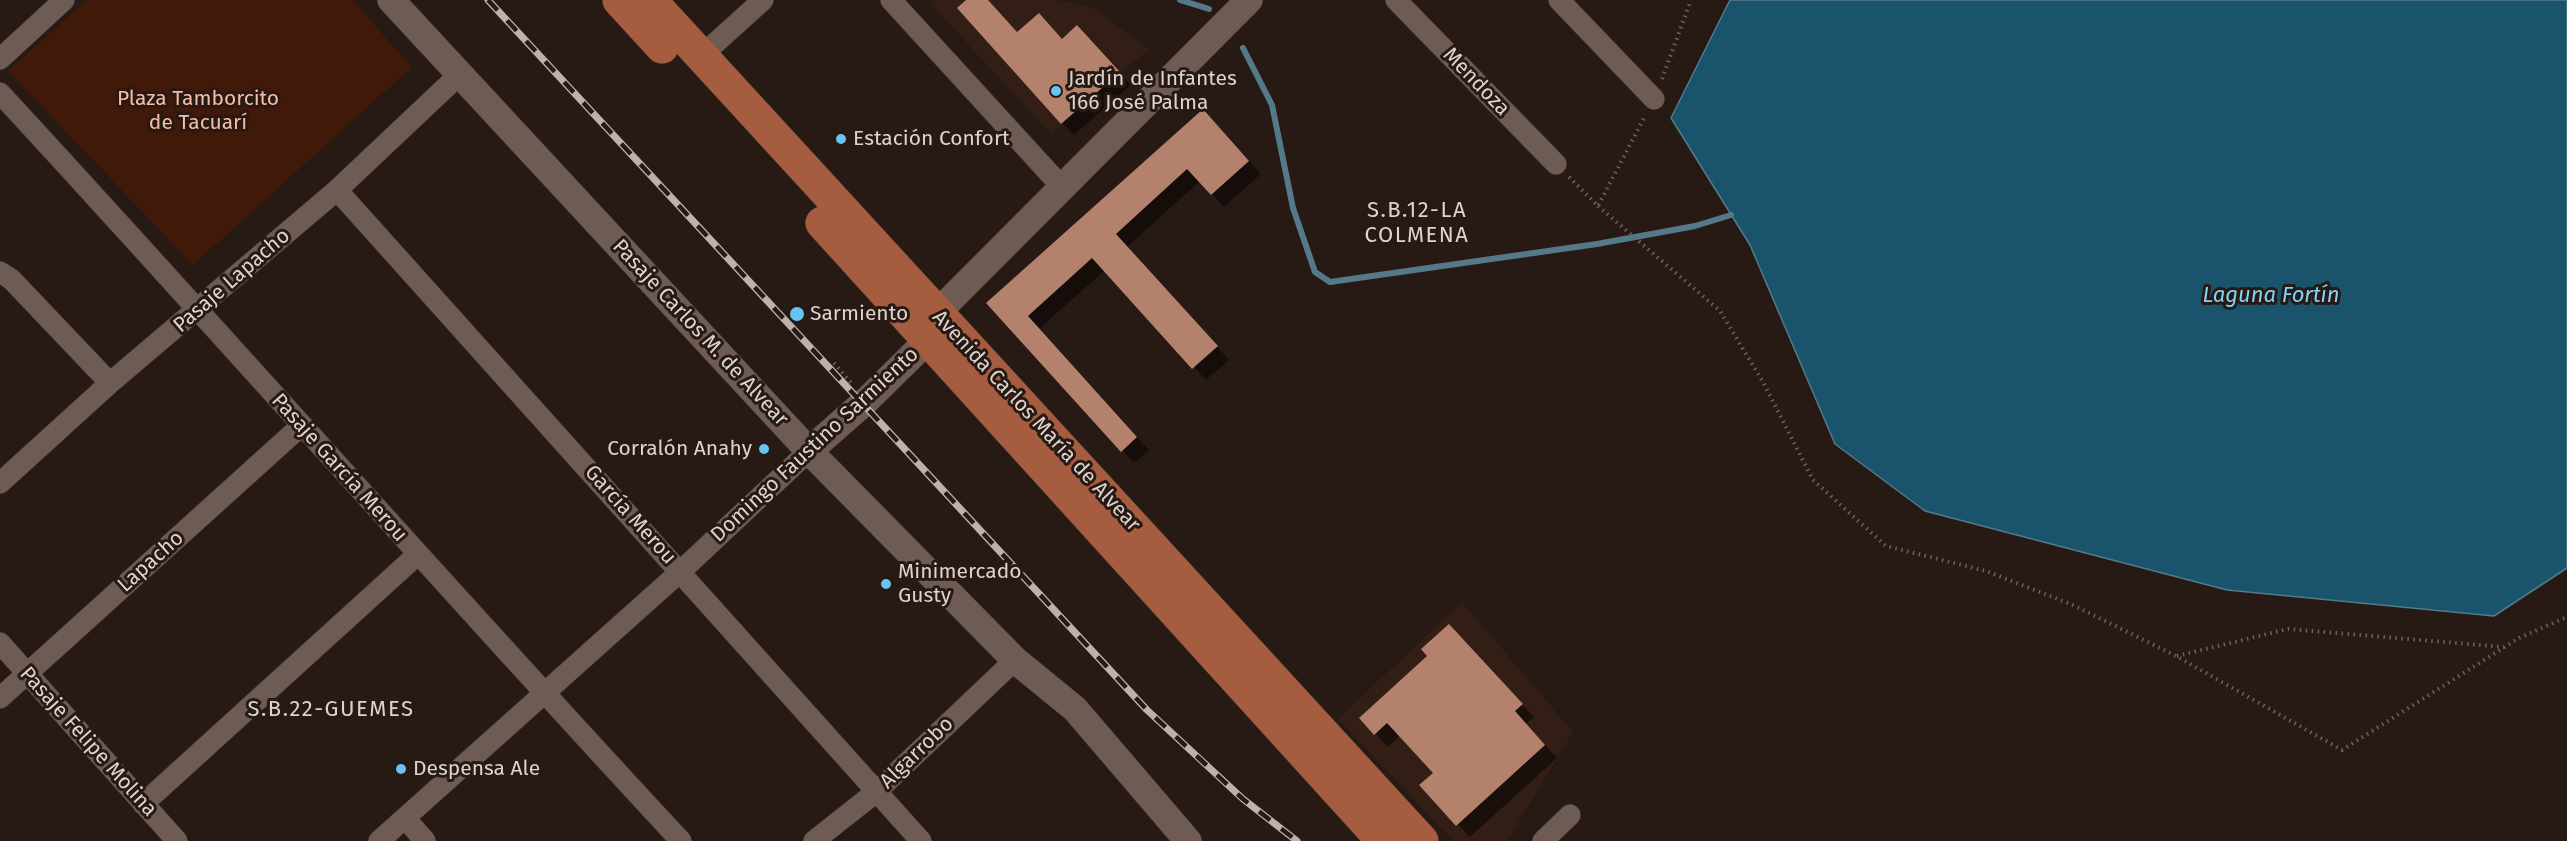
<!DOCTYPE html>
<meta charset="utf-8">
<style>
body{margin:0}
canvas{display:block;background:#271913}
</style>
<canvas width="2567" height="841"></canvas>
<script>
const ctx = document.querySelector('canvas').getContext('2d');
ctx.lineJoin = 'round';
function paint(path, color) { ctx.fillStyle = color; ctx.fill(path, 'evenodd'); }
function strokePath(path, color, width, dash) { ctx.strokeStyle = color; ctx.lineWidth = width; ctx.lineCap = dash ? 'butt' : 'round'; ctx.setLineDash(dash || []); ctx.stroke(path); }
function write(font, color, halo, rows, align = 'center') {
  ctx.font = font + ' "Fira Sans",sans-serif'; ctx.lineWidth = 6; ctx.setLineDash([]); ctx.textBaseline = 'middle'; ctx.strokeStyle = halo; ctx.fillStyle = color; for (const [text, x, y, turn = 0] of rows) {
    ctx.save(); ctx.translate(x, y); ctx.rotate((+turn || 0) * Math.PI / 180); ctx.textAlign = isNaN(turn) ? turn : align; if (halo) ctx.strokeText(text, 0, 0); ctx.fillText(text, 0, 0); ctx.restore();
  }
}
paint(new Path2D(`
 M936,0h120l37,8 56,41 -98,85 -120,-130z
 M1462,602l111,130 -66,109h-54l-115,-122z`), '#321e15');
paint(new Path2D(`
 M87,0h265l60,67 -219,198 -185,-194z`), '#411908');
const water = new Path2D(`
 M1730,0h837v568l-73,48 -267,-26 -302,-79 -90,-67 -85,-199 -79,-127z`);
paint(water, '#1a546c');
strokePath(water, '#547a8a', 1.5);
paint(new Path2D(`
 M969,0h18l30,34 45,6 28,-1 41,46 -57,50 -12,-12z
 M1215,123l46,51 -37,33 -24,-26 -73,66 102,113 -23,20 -101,-110 -66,59 110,121 -15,13 -146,-160z
 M1461,638l73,79 -8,7 31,34 -87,79 -49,-51 14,-13 -35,-38 -12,12 -27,-29z`), '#0007');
strokePath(new Path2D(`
 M1180,0l29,9
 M1243,48l29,57 21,103 22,64 15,10 267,-38 98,-18 36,-11`), '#547a8a', 6);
paint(new Path2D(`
 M966,0h22l29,32 22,-19 23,26 15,-14 43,47 -59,52 -104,-116z
 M1203,109l46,52 -38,34 -24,-26 -71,65 102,112 -26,23 -100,-111 -64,58 109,121 -16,15 -135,-149z
 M1449,624l74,80 -8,7 30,34 -89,81 -37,-41 14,-12 -46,-50 -13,12 -15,-17 68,-62 -6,-7z`), '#b4816d');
const minor = new Path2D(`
 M891,0l170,186
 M1396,0l160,164
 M1559,0l95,99
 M701,56l62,-56
 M0,59l64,-59
 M0,93c229,248 451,501 681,748
 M337,190l584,651
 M0,272l11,7 99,104
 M0,483l110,-100 227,-193 123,-116
 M0,643l177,198
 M0,698l301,-272
 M143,804l274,-249
 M405,818l20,23
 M379,841l302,-270 128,-120
 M814,841l62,-49 139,-132
 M1543,841l27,-26`);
const tertiary = new Path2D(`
 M391,0l418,451 206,209 60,49 113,132
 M809,451l58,-51 62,-61 8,-26 312,-313`);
const primary = new Path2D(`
 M619,0l43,47
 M650,0l772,841
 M822,223l561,618`);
strokePath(minor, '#3c322f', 22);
strokePath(tertiary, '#3c322f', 28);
strokePath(primary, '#3c322f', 34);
strokePath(new Path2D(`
 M1662,79l29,-79
 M1569,177l29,29 47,-90
 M1598,206l122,105 43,71 50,98 73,66 100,25 87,34 103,51 166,94 177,-112 48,-21
 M834,363l17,20
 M2177,656l111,-27 216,18`), '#6e615c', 4, [1.5, 4.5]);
strokePath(minor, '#6d5b54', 21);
strokePath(tertiary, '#6d5b54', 27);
strokePath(primary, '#a65d3f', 33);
const rail = new Path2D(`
 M488,0l659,710 96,89 54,42`);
strokePath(rail, '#bcb1ad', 7);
strokePath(rail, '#271913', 4.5, [14]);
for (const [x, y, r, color] of [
 [1056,91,6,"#67c4f0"],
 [841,139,6,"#67c4f0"],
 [797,314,8,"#67c4f0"],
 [764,449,6,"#67c4f0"],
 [886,584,6,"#67c4f0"],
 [401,769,6,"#67c4f0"]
]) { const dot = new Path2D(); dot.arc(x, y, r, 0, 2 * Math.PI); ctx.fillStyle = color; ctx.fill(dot); strokePath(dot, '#271913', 2); }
write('21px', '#ddd3cf', '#271913', [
 ["Jardín de Infantes",1068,79],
 ["166 José Palma",1068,103],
 ["Estación Confort",853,139],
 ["Sarmiento",810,314],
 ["Corralón Anahy",752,449,"right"],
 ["Minimercado",898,572],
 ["Gusty",898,596],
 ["Despensa Ale",413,769]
], 'left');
write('21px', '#ddd3cf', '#271913', [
 ["Mendoza",1476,82,46],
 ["Pasaje Lapacho",232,281,-41],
 ["Pasaje Carlos M. de Alvear",700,333,47],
 ["Avenida Carlos María de Alvear",1036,421,47],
 ["Domingo Faustino Sarmiento",815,445,-43],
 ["Pasaje García Merou",339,468,48],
 ["García Merou",630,515,48],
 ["Lapacho",151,562,-42],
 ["Pasaje Felipe Molina",88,742,48],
 ["Algarrobo",917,753,-44]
]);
write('21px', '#fabba2', '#271913', [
 ["Plaza Tamborcito",198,99],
 ["de Tacuarí",198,123]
]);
ctx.letterSpacing = '1.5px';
write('22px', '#ddd3cf', '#271913', [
 ["S.B.12-LA",1417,211],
 ["COLMENA",1417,236],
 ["S.B.22-GUEMES",331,710]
]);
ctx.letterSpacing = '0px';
write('italic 22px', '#7fd4fd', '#271913', [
 ["Laguna Fortín",2271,296]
]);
</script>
